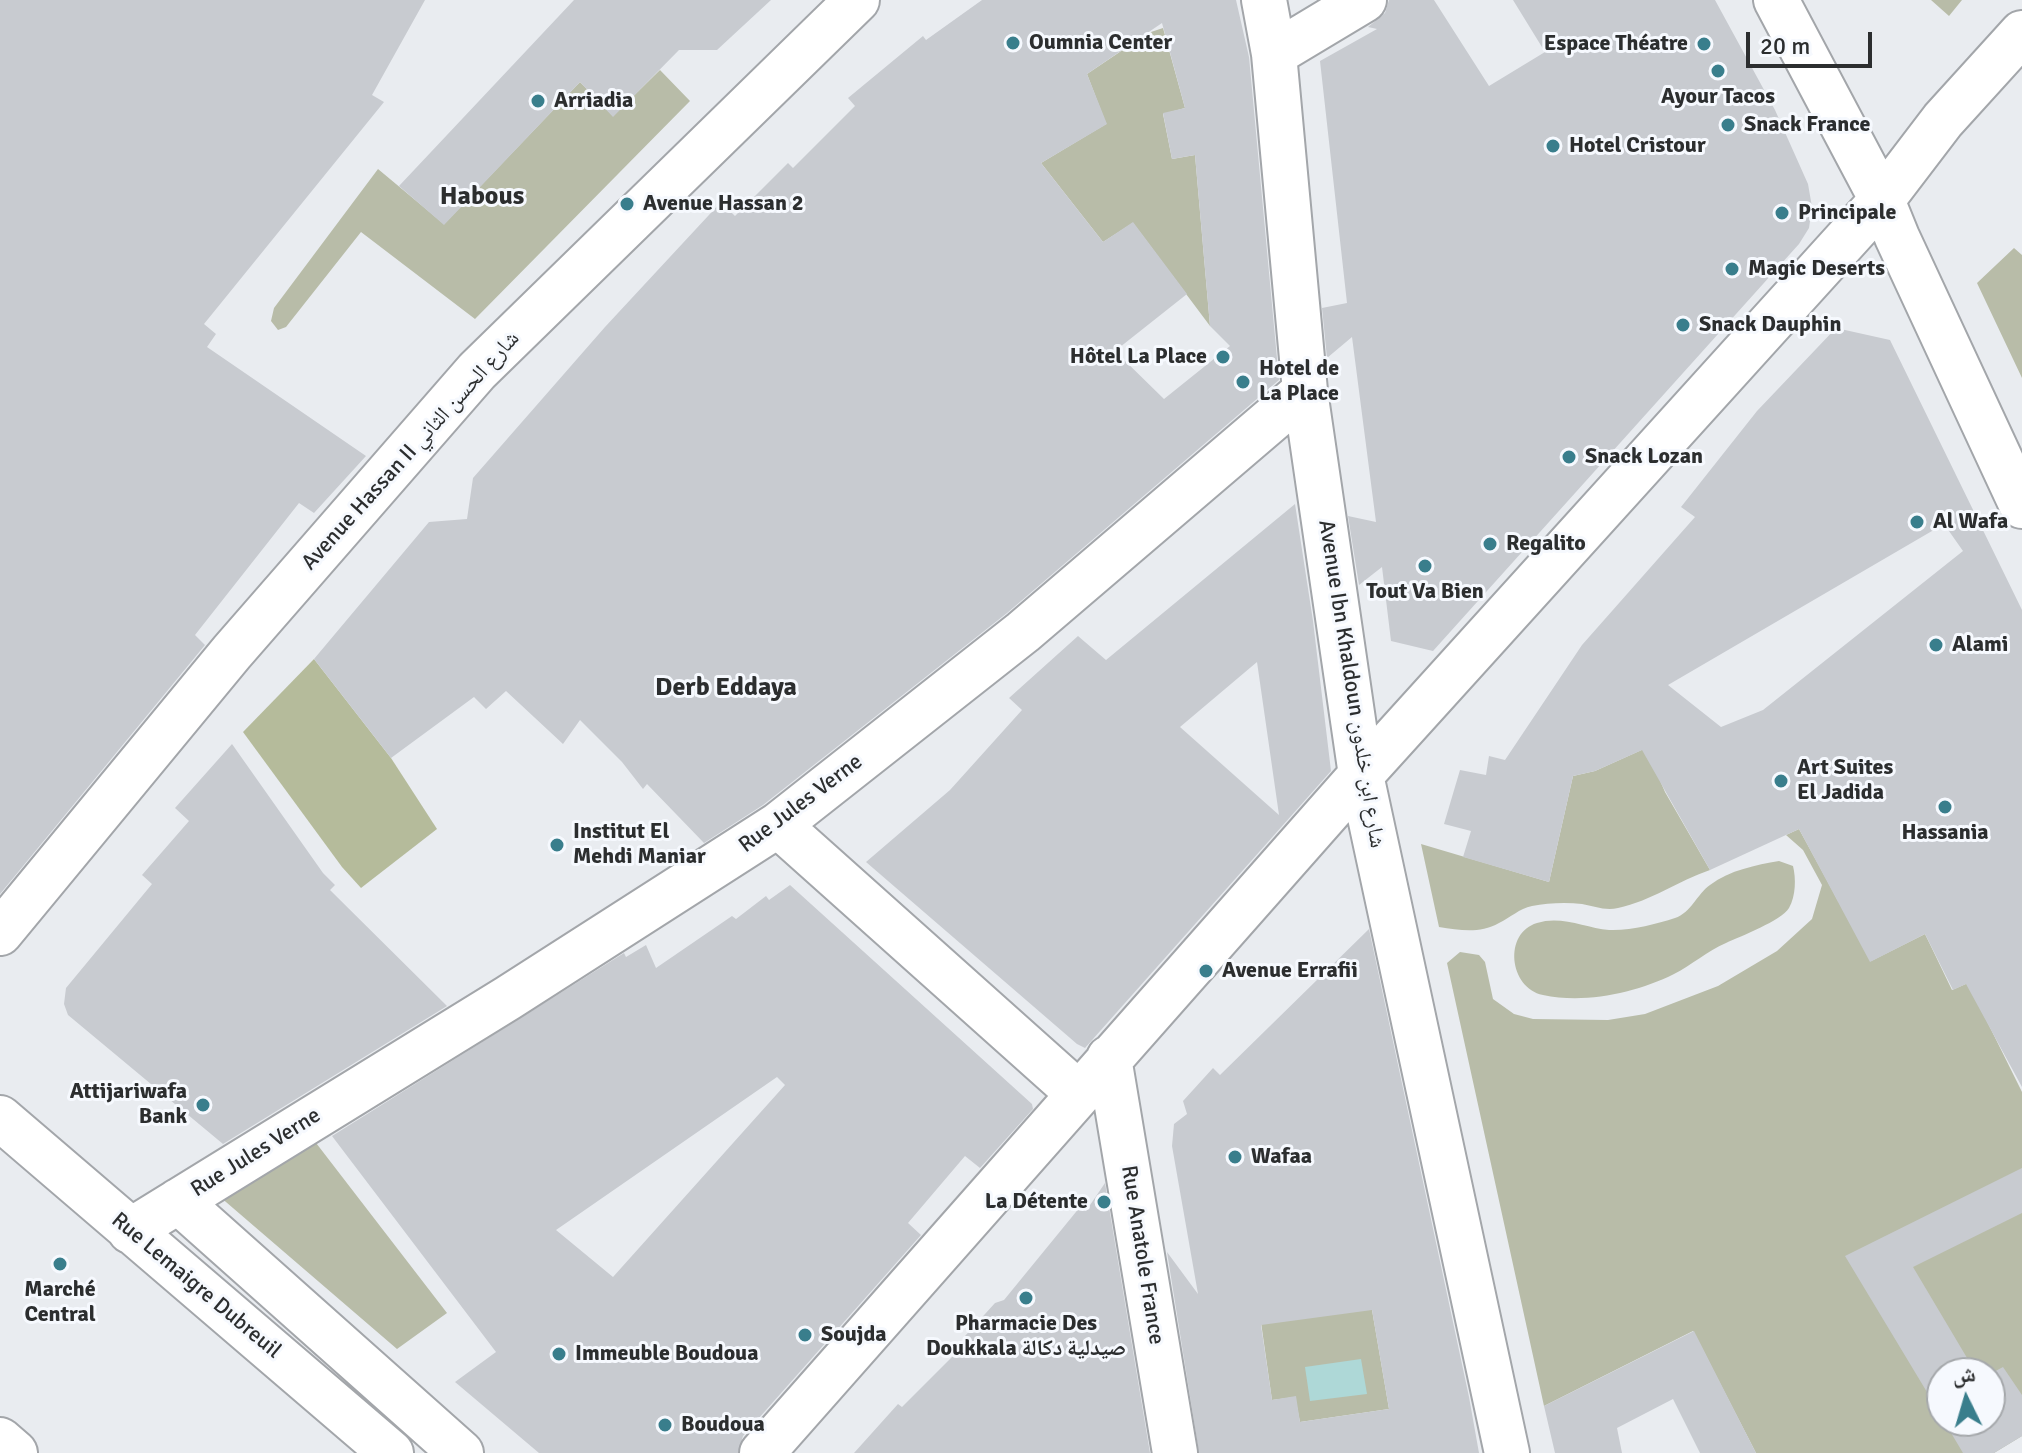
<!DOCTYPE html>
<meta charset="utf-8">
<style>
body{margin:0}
#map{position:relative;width:2022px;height:1453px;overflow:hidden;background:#e9ecf0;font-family:Signika,"Noto Naskh Arabic",sans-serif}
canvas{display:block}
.north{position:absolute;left:1926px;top:1357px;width:80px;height:80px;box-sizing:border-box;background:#f6f9fe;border:2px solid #a5a8ab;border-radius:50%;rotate:355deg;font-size:22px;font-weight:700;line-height:32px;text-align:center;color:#2c2e2f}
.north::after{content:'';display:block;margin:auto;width:28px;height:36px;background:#397e8c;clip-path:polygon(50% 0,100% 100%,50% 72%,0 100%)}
.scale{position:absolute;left:1746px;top:32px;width:126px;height:36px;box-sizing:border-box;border:4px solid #2c2e2f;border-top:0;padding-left:10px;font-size:24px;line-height:28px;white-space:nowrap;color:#2c2e2f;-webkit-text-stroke:6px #f6f9fe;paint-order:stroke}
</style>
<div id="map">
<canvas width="2022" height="1453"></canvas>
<div class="north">ش</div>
<div class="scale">20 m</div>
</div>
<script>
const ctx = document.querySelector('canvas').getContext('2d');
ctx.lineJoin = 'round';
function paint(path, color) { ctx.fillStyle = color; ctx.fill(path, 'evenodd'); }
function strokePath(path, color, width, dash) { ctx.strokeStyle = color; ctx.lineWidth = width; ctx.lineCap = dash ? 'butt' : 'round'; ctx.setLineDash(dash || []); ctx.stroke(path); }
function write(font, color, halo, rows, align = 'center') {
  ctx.font = font + ' Signika,"Noto Naskh Arabic",sans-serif'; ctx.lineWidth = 6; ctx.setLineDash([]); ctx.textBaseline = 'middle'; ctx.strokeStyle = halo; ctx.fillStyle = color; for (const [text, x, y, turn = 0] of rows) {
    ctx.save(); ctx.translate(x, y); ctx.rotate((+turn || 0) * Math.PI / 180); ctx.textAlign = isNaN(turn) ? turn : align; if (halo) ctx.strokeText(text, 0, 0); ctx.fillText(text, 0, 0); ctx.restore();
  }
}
paint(new Path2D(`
 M1931,0h31l-13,16z
 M1163,28l22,80 -22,6 9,45 23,-4 15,171 -77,-103 -30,19 -62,-79 65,-39 -19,-50 61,-41z
 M660,70l30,31 -215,218 -114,-87 -75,95 -8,3 -7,-9 3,-13 104,-139 66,55 136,-142 33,34z
 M2014,248l8,7v123l-45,-95z
 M1646,748l19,44 45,78c-32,11 -59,31 -92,38 -13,3 -24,-2 -36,-4 -16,-2 -35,-1 -50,2 -13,3 -21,11 -33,17 -20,11 -39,7 -60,4l-18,-83 128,38 24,-106 22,-5z
 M1799,829l72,132 54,-27 27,56 16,-7 54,109v344l-28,17h-238l-63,-122 -149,75 -97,-443 13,-11 19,3 6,7 8,37 21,15 19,5 75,1 37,-6 73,-28 59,-35 35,-32 10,-34 -19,-35 -17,-15zM1942,1373h48v48h-48z
 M1779,861l14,5c3,12 3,30 -4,42 -8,13 -48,28 -63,35 -19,8 -34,22 -52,31 -38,19 -89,30 -131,21 -34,-7 -40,-62 -6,-72 24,-8 49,5 72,7 21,1 47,-6 66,-12 16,-5 22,-24 35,-33 20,-15 46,-20 69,-24z
 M313,1139l134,174 -50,36 -178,-153z
 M1258,1301l114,9 17,99 -89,13 -5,-25 -23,3z`), '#b8bca8');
paint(new Path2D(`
 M314,659l77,99 46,71 -76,59 -19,-21 -99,-135z`), '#b5bb9b');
paint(new Path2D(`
 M1361,1359l6,35 -57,7 -5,-34z`), '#aed8d7');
paint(new Path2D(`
 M0,0h425l-53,95 12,7 -180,222 12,10 -9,13 159,109 -52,57 -15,-10 -104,132 10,10 -205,249z
 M574,0h197l-54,50h-38l-66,67 -33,-35 -136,143 -45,-39z
 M982,0h254l13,57 30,323 -272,233 -244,192 -59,38 -57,-59 -4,5 -21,-27 -42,-42 -17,24 -57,-53 -20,18 -12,-12 -83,61 -77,-99 115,-137 38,-3 6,-41 132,-151 116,-125 14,14 53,-53 5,5 62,-62 -7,-8 75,-62 3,4zM1162,23l23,85 -22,5 9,46 23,-4 15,171 20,20 -66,53 -49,-48 72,-57 -54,-72 -30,20 -62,-79 66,-39 -20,-50z
 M1389,0h45l55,86 56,-34 -32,-52h202l60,110 33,74 4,23 -3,21 -10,16 -366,407 -42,-10 -9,-74 -23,18 -11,-69 28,6 -24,-185 -25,21 -5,-50 25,-5 -27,-242 57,-32 -9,-2 17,-14z
 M1836,328l54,12 132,270v477l-56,-103 -13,6 -28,-56 -55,28 -71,-133 -89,41 -68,-120 -47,21 -22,5 -24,106 -86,-25 8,-26 -27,-7 16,-54 26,5 3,-19 16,4 77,-115 113,-128 -14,-10 76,-96zM1944,524l19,27 -200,159 -42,17 -53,-42z
 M1295,504l18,117 18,150 -246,277 -8,-4 -211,-182 84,-72 72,-80 -13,-12 69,-62 28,24zM1257,662l22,153 -99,-88z
 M232,744l91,129 12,12 -5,5 117,116 -224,138 -155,-129 -4,-11 2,-16 86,-104 -10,-9 47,-54 -14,-13z
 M790,885l242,219 1,5 -53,59 -15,-12 -57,67 13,12 -178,201 -5,17h-199l-84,-71 41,-30 -164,-216 292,-183 2,4 20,-12 10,23 76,-52 4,3 30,-23 3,4zM777,1077l8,8 -172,192 -57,-47z
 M1369,929l100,468 10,56h-280l-32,-201 31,42 -26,-148 2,-22 13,-10 -4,-13 30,-33 7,7zM1372,1310l17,99 -89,13 -4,-26 -24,4 -11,-75z
 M2022,1168v45l-109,54 63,106h-34v44l-97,-161z
 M1105,1183l45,270h-296l44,-49 4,3 61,-61 2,-10 30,-33 9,-3 76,-93 6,4z
 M1694,1331l62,122h-56l-27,-54 -56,29 5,25h-67l-11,-47z
 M2003,1367l19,28v41l-28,17h-31l-19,-32h46v-47z`), '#c8cbd0');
const minor = new Path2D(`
 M1264,0l10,54 31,337 56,384 146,678
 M1776,0l106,200 15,37 125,269
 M1274,54l90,-54
 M778,825l301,269
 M0,933l232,-281 245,-281 380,-371
 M1109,1058l66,395
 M0,1118l391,335
 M178,1201l283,252
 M130,1231l378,-233 270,-173 245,-193 282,-241
 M0,1440l15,13
 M762,1453l599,-678 521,-575 61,-80 79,-87`);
strokePath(minor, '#a3a6aa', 48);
strokePath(minor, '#fff', 44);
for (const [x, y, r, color] of [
 [1013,43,8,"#397e8c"],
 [1704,44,8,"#397e8c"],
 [1718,71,8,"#397e8c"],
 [538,101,8,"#397e8c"],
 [1728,125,8,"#397e8c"],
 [1553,146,8,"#397e8c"],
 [627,204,8,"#397e8c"],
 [1782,213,8,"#397e8c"],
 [1732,269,8,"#397e8c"],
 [1683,325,8,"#397e8c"],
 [1223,357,8,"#397e8c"],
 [1243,382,8,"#397e8c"],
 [1569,457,8,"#397e8c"],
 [1917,522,8,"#397e8c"],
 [1490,544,8,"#397e8c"],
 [1425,566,8,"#397e8c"],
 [1936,645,8,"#397e8c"],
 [1781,781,8,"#397e8c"],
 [1945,807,8,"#397e8c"],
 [557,845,8,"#397e8c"],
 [1206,971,8,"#397e8c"],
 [203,1105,8,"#397e8c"],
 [1235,1157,8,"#397e8c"],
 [1104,1202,8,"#397e8c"],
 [60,1264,8,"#397e8c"],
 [1026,1298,8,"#397e8c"],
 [805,1335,8,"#397e8c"],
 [559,1354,8,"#397e8c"],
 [665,1425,8,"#397e8c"]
]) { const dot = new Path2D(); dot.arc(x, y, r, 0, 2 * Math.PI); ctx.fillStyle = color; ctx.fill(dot); strokePath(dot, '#f6f9fe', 3); }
write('bold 22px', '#2c2e2f', '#f6f9fe', [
 ["Oumnia Center",1029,43],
 ["Espace Théatre",1688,44,"right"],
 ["Ayour Tacos",1718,97,"center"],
 ["Arriadia",554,101],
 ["Snack France",1744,125],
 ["Hotel Cristour",1569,146],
 ["Avenue Hassan 2",643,204],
 ["Principale",1798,213],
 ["Magic Deserts",1748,269],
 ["Snack Dauphin",1699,325],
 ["Hôtel La Place",1207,357,"right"],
 ["Hotel de",1259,369],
 ["La Place",1259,394],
 ["Snack Lozan",1585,457],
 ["Al Wafa",1933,522],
 ["Regalito",1506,544],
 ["Tout Va Bien",1425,592,"center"],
 ["Alami",1952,645],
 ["Art Suites",1797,768],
 ["El Jadida",1797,793],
 ["Institut El",573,832],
 ["Mehdi Maniar",573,857],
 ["Hassania",1945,833,"center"],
 ["Avenue Errafii",1222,971],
 ["Attijariwafa",187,1092,"right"],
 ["Bank",187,1117,"right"],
 ["Wafaa",1251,1157],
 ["La Détente",1088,1202,"right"],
 ["Marché",60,1290,"center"],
 ["Central",60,1315,"center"],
 ["Pharmacie Des",1026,1324,"center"],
 ["Doukkala صيدلية دكالة",1026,1349,"center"],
 ["Soujda",821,1335],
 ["Immeuble Boudoua",575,1354],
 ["Boudoua",681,1425]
], 'left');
write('22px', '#2c2e2f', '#f6f9fe', [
 ["Avenue Hassan II شارع الحسن الثاني",411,451,-48],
 ["Avenue Ibn Khaldoun شارع ابن خلدون",1351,684,81],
 ["Rue Jules Verne",801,804,-37],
 ["Rue Jules Verne",256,1153,-32],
 ["Rue Anatole France",1142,1255,81],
 ["Rue Lemaigre Dubreuil",196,1286,40]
]);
write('bold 26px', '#2c2e2f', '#f6f9fe', [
 ["Habous",482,197],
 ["Derb Eddaya",726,688]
]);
</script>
